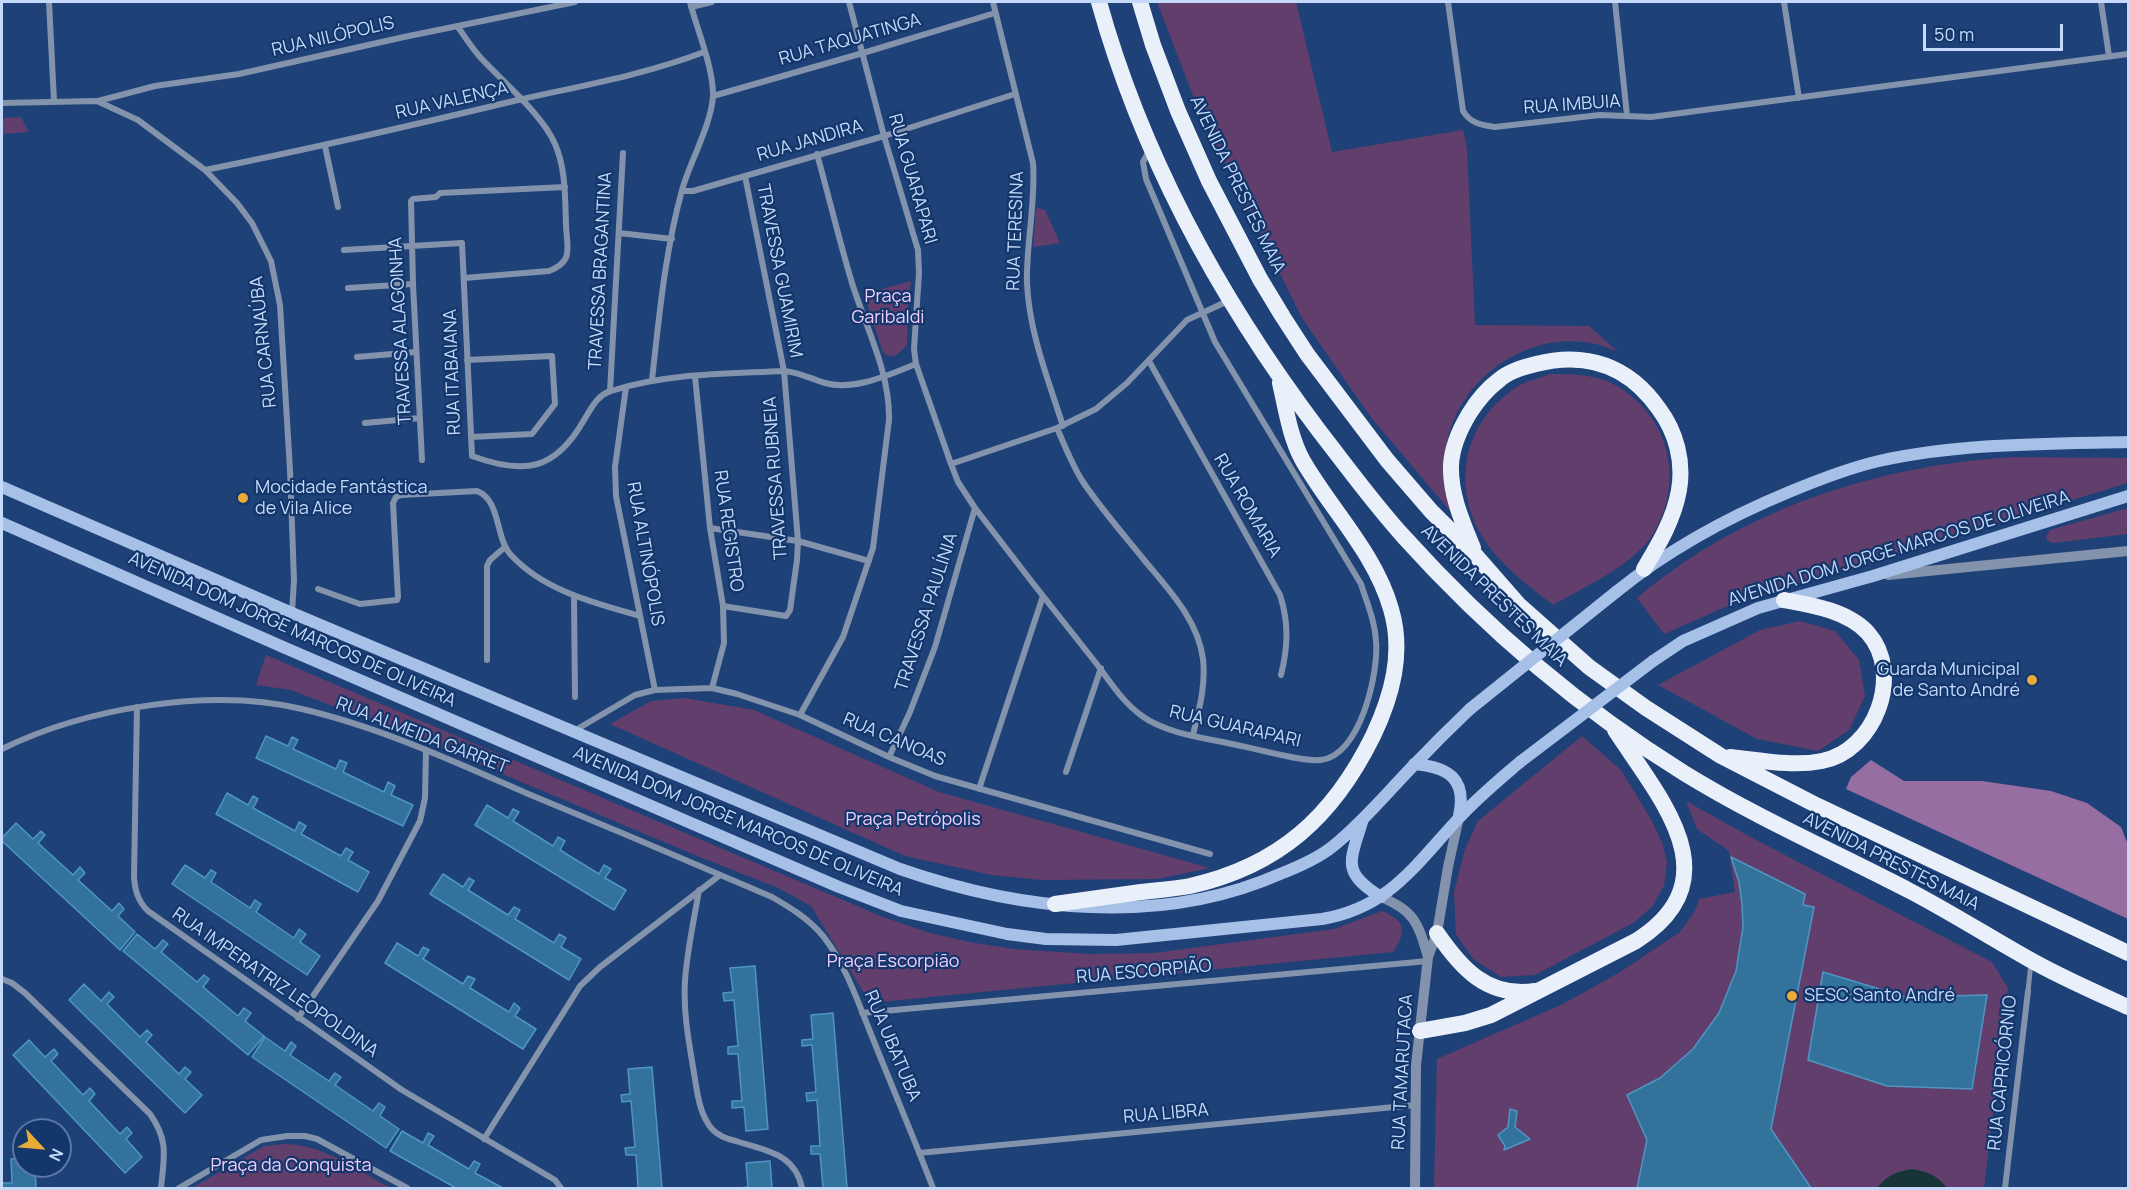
<!DOCTYPE html>
<meta charset="utf-8">
<style>
body{margin:0}
#map{position:relative;width:2130px;height:1190px;overflow:hidden;background:#1e4177;font-family:Manrope,sans-serif}
canvas{display:block}
.frame{position:absolute;inset:0;border:3px solid #c5dafb;pointer-events:none}
.north{position:absolute;left:12px;top:1118px;width:60px;height:60px;box-sizing:border-box;background:#13366b;border:2px solid #5a78a5;border-radius:50%;rotate:116deg;font-size:16px;font-weight:700;line-height:24px;text-align:center;color:#c5dafb}
.north::after{content:'';display:block;margin:auto;width:21px;height:27px;background:#e8ab37;clip-path:polygon(50% 0,100% 100%,50% 72%,0 100%)}
.scale{position:absolute;left:1923px;top:24px;width:140px;height:27px;box-sizing:border-box;border:3px solid #c5dafb;border-top:0;padding-left:8px;font-size:18px;line-height:21px;white-space:nowrap;color:#c5dafb;-webkit-text-stroke:4px #13366b;paint-order:stroke}
</style>
<div id="map">
<canvas width="2130" height="1190"></canvas>
<div class="frame"></div>
<div class="north">N</div>
<div class="scale">50 m</div>
</div>
<script>
const ctx = document.querySelector('canvas').getContext('2d');
ctx.lineJoin = 'round';
function paint(path, color) { ctx.fillStyle = color; ctx.fill(path, 'evenodd'); }
function strokePath(path, color, width, dash) { ctx.strokeStyle = color; ctx.lineWidth = width; ctx.lineCap = dash ? 'butt' : 'round'; ctx.setLineDash(dash || []); ctx.stroke(path); }
function write(font, color, halo, rows, align = 'center') {
  ctx.font = font + ' Manrope,sans-serif'; ctx.lineWidth = 4.5; ctx.setLineDash([]); ctx.textBaseline = 'middle'; ctx.strokeStyle = halo; ctx.fillStyle = color; for (const [text, x, y, turn = 0] of rows) {
    ctx.save(); ctx.translate(x, y); ctx.rotate((+turn || 0) * Math.PI / 180); ctx.textAlign = isNaN(turn) ? turn : align; if (halo) ctx.strokeText(text, 0, 0); ctx.fillText(text, 0, 0); ctx.restore();
  }
}
paint(new Path2D(`
 M1157,2h139l36,150 131,-22 4,19 8,176 114,1 29,26c-11,-5 -22,-9 -35,-10 -62,-8 -124,40 -136,100 -4,22 0,46 3,69l-80,-95 -68,-98 -105,-212z
 M21,117l8,15 -27,2v-16z
 M1038,208l7,2 15,33 -27,4 3,-37z
 M911,281l-4,31v32c-6,9 -17,19 -25,6l-18,-56z
 M1550,374c23,0 47,0 67,12 53,31 68,96 36,148 -19,31 -69,53 -100,71 -27,-21 -57,-43 -74,-74 -25,-46 -15,-103 26,-135 5,-4 10,-9 15,-11 10,-5 20,-7 30,-11z
 M2014,457l114,1v25l-344,105 -61,20 -59,26 -27,-36c105,-89 240,-133 377,-141z
 M2128,508v26l-75,9 -6,-3 -1,-4 4,-6z
 M1800,621l35,10 24,29 6,36 -16,34 -31,21 -61,-12 -99,-54 102,-55z
 M266,655l617,262 47,16 39,9 45,7 75,5 65,-1 180,-24 48,-18c24,10 25,20 11,41l-513,50 -16,-9 -53,-87 -35,-19 -81,-32 -271,-114 -133,-51 -35,-5z
 M685,698l69,12 185,82 271,76 -53,11 -116,1 -49,-5 -87,-19 -295,-132 41,-23z
 M1582,736l39,34 31,51 11,24 4,18 -3,23 -12,21 -19,16 -98,52 -34,2 -28,-18 -17,-25 -2,-42 11,-43 13,-28z
 M1686,801l70,39 236,122 16,26 -24,200h-550l3,-129 126,-55 57,-32 60,-40 15,-21 4,-12 36,-7 -6,-41 -32,-22z
 M284,1144c39,0 73,26 107,44h-199l72,-42z`), '#623e6c');
paint(new Path2D(`
 M1871,760l33,21h78l69,10 36,12 34,24 7,18v74l-282,-130 5,-12z`), '#976ea2');
paint(new Path2D(`
 M1912,1169c15,2 26,7 35,19h-70c9,-12 20,-17 35,-19z`), '#173536');
const building = new Path2D(`
 M266,736l22,10 4,-9 6,3 -5,9 43,20 4,-9 7,3 -4,9 41,20 4,-10 7,4 -4,9 22,10 -10,21 -147,-68z
 M227,793l21,12 5,-9 5,3 -5,9 42,23 4,-9 7,4 -5,8 40,22 5,-8 7,4 -5,8 21,12 -11,20 -142,-78z
 M487,805l21,13 5,-9 6,3 -6,9 40,25 5,-9 7,4 -5,9 39,24 5,-9 7,4 -6,9 21,12 -12,20 -139,-85z
 M16,823l17,16 8,-8 4,4 -7,8 35,32 7,-8 5,6 -7,7 34,31 7,-8 5,6 -6,7 17,16 -15,18 -118,-109v-3z
 M1731,857l74,37 -2,11 11,2 -43,222 40,59h-174l10,-48 -20,-45 33,-17 33,-29 26,-36 17,-42 7,-44 -1,-23 -3,-22z
 M185,865l20,13 6,-8 5,3 -5,9 39,26 5,-8 6,4 -5,8 38,26 5,-9 7,5 -6,8 20,14 -13,19 -135,-91z
 M443,874l20,13 6,-9 5,3 -6,9 40,25 6,-8 6,3 -5,9 39,24 5,-9 7,4 -5,9 20,12 -12,21 -139,-86z
 M137,934l18,15 8,-9 5,4 -7,8 36,30 7,-7 5,4 -6,8 35,29 6,-8 7,5 -6,8 19,15 -16,19 -125,-104z
 M397,943l21,13 5,-9 6,3 -6,9 40,25 5,-8 7,3 -5,9 39,24 5,-9 6,5 -5,8 21,13 -13,20 -138,-86z
 M755,966l13,163 -22,2 -2,-24 -12,1v-7h10l-4,-47h-10v-7l10,-1 -4,-46 -10,1 -1,-8 10,-1 -3,-24z
 M1823,972l83,25 81,-2 -15,94 -85,-3 -79,-26z
 M84,984l17,17 8,-9 5,5 -7,7 33,33 7,-7 5,5 -6,7 33,32 6,-7 6,5 -6,7 17,16 -17,18 -116,-113z
 M833,1013l13,162 1,13h-24l-3,-34h-9v-8h9l-3,-46 -10,1 -1,-8 10,-1 -4,-47 -10,1v-6l11,-1 -2,-24z
 M265,1037l20,14 6,-9 5,4 -6,9 39,26 6,-8 6,4 -6,8 38,26 6,-8 6,4 -5,9 19,13 -13,19 -134,-91z
 M29,1040l16,17 9,-8 4,5 -7,7 32,34 7,-7 5,6 -6,7 31,33 7,-7 5,6 -6,6 16,18 -17,16 -112,-118z
 M652,1067l10,121h-24l-2,-33h-10l-1,-7 10,-1 -4,-46 -9,1 -1,-7 9,-1 -2,-25z
 M1510,1109l7,2 -2,16 15,12 -26,11 1,-4 -7,-11 10,-8z
 M402,1131l21,12 5,-10 6,3 -6,9 41,24 5,-8 6,3 -5,9 28,15h-47l-66,-37z
 M24,1158v8h11l1,22h-34v-5h10l-1,-24z
 M770,1161l2,27h-33l9,-1 -2,-24z`);
paint(building, '#33739b');
strokePath(building, '#4e96c5', 1.5);
strokePath(new Path2D(`
 M2028,991l3,-28`), '#8393ab', 5);
strokePath(new Path2D(`
 M49,2l5,99
 M849,2l35,134 34,114 1,23 -5,76 2,15 35,100 7,18 17,26c38,50 77,100 117,150 16,20 28,42 50,58 25,18 64,22 95,29 20,4 65,17 84,15 39,-4 58,-87 55,-119 -1,-20 -9,-38 -15,-57l-146,-242 -69,-163 -3,-17 6,-11
 M993,2l40,161c3,40 -7,80 -6,120 2,49 21,96 36,143
 M1448,2l15,109c8,13 19,14 32,16l105,-12 51,2 477,-63
 M1615,2l12,113
 M1784,2l15,96
 M2101,2l8,54
 M691,7l21,-5
 M458,27c7,10 14,21 22,30 21,23 63,58 75,87 11,25 10,54 11,81 1,24 8,36 -17,46l-85,7
 M713,96l150,-43 132,-40
 M98,101l57,-15 84,-12 165,-37 171,-35
 M2,103l95,-2 41,19 67,50 32,33 15,20 19,38 9,44 10,165 4,110 -2,32
 M325,146l13,61
 M205,170c105,-21 209,-45 313,-70 62,-14 126,-25 186,-48
 M682,191h11l191,-55 131,-42
 M619,233l53,6
 M344,250l118,-7 10,213c52,19 83,15 112,-36 7,-11 13,-25 27,-29 56,-18 115,-17 173,-20 15,1 27,8 41,12 30,8 63,-8 91,-19
 M348,288l65,-4
 M357,357l59,-5
 M467,360l85,-4 3,48 -23,30 -61,3
 M1149,361l131,234c9,28 8,52 1,80
 M695,376l15,152 13,78 1,37 -12,45
 M652,380c7,-63 13,-128 30,-190 8,-28 30,-67 31,-95 0,-29 -16,-65 -23,-93
 M626,387l-11,80 1,29 39,194
 M610,391l13,-238
 M365,423l55,-5
 M1057,428c8,18 15,37 26,54 19,28 41,53 62,79 24,29 53,59 58,98 3,26 -4,51 -10,76
 M422,460l-9,-176 -2,-83 2,-2 23,-2 4,-4 125,-6
 M951,464l106,-36 39,-19 31,-26 60,-63 41,-19
 M710,528l88,13 71,20
 M318,589l42,15 37,-4 1,-3 -5,-94 3,-6 5,-2 76,-4c24,9 18,47 34,64 33,36 84,48 129,61
 M574,597l1,100
 M723,606l63,10 4,-6 7,-50 1,-19 -14,-170 -39,-195
 M487,660v-94l3,-6 15,-13
 M137,707l-3,170c1,14 4,24 14,34l254,179 153,90 6,8
 M800,715l43,-78 30,-89 16,-128c1,-48 -23,-92 -37,-137 -13,-43 -23,-86 -35,-129
 M574,731l61,-36 20,-5 57,-2 25,6 63,21 89,42 46,19 275,78
 M2,749c83,-41 209,-62 300,-40 77,18 151,52 224,84 82,34 165,69 246,104 19,11 37,22 51,39 23,29 36,69 50,103 20,50 41,99 60,149
 M889,757l21,-45 25,-65 40,-139
 M1066,772l35,-104
 M979,789l64,-193
 M699,890c-5,30 -12,61 -14,91 -2,31 4,62 9,92 3,18 5,41 18,56 6,7 15,10 24,12 30,10 59,12 66,47
 M2,979l10,4 13,10 125,121c19,27 14,43 11,74
 M862,1013l566,-52
 M298,1018l80,-117 42,-80 5,-23 1,-48
 M484,1139l96,-153 20,-19 120,-92
 M919,1153l496,-48
 M179,1188l82,-48 26,-4h18l12,3 90,49
 M2005,1188l23,-197`), '#8393ab', 6);
strokePath(new Path2D(`
 M1888,575l240,-24
 M1381,897c34,14 37,26 47,60
 M1415,1188l1,-123 12,-108 9,-24 11,-66 11,-50`), '#8393ab', 10);
strokePath(new Path2D(`
 M2,487l290,126 608,256c121,42 260,58 380,5 18,-7 37,-15 52,-27 30,-24 54,-53 80,-80 19,-20 38,-39 58,-58
 M2,523l281,124 556,240 62,24 106,23 39,5 70,1 206,-21c67,-11 94,-55 137,-101 18,-20 40,-38 61,-56
 M1616,592c53,-43 110,-74 173,-100 29,-12 59,-24 90,-31 81,-18 167,-17 249,-19
 M1653,661l30,-20 75,-33 115,-32 255,-80
 M1414,764c35,3 53,15 45,52
 M1362,822c-12,40 -21,50 19,75`), '#a7c0e7', 12);
strokePath(new Path2D(`
 M1099,2c44,158 122,299 221,430 28,36 54,72 84,105 82,91 177,172 280,236 73,45 151,79 226,118 40,21 78,45 117,67 33,19 68,34 101,49
 M1140,2l13,43 25,66 31,70 51,98 23,38 24,37 80,106 44,51 46,46 42,48 70,62 57,41 75,48 97,50 310,147
 M1473,548c-11,-27 -23,-54 -22,-83 1,-18 9,-36 18,-51 8,-13 18,-25 30,-34 10,-9 24,-13 37,-16 51,-13 93,2 123,45 17,23 25,52 20,81 -5,29 -20,54 -35,79
 M1730,757c30,3 62,10 92,4 53,-10 82,-87 46,-128 -20,-22 -56,-28 -84,-33
 M1055,904c28,-4 57,-8 86,-12 16,-2 33,-3 49,-6 89,-20 143,-69 183,-150 19,-40 31,-83 18,-127 -16,-56 -59,-98 -88,-148 -13,-23 -17,-52 -23,-78
 M1437,933c24,35 50,65 98,58
 M1420,1031l45,-8 26,-8 145,-74c98,-62 24,-142 -21,-211`), '#eaf0fa', 16);
strokePath(new Path2D(`
 M1470,709l146,-117
 M1520,762l133,-101`), '#a7c0e7', 12);
for (const [x, y, r, color] of [
 [243,498,6,"#e8ab37"],
 [2032,680,6,"#e8ab37"],
 [1792,996,6,"#e8ab37"]
]) { const dot = new Path2D(); dot.arc(x, y, r, 0, 2 * Math.PI); ctx.fillStyle = color; ctx.fill(dot); strokePath(dot, '#13366b', 2); }
write('18px', '#c5dafb', '#13366b', [
 ["RUA NILÓPOLIS",333,37,-13],
 ["RUA TAQUATINGA",850,40,-16],
 ["RUA VALENÇA",452,101,-13],
 ["RUA IMBUIA",1572,105,-4],
 ["RUA JANDIRA",810,141,-16],
 ["RUA GUARAPARI",912,179,74],
 ["AVENIDA PRESTES MAIA",1237,185,64],
 ["RUA TERESINA",1016,231,-88],
 ["TRAVESSA BRAGANTINA",601,271,-87],
 ["TRAVESSA GUAMIRIM",779,271,79],
 ["TRAVESSA ALAGOINHA",401,331,-93],
 ["RUA CARNAÚBA",264,342,-96],
 ["RUA ITABAIANA",453,372,-92],
 ["TRAVESSA RUBNEIA",776,478,-94],
 ["RUA ROMARIA",1247,506,60],
 ["RUA REGISTRO",728,531,82],
 ["AVENIDA DOM JORGE MARCOS DE OLIVEIRA",1899,549,-17],
 ["RUA ALTINÓPOLIS",645,554,80],
 ["AVENIDA PRESTES MAIA",1494,596,44],
 ["TRAVESSA PAULÍNIA",927,612,-72],
 ["AVENIDA DOM JORGE MARCOS DE OLIVEIRA",292,630,24],
 ["RUA GUARAPARI",1235,727,13],
 ["RUA ALMEIDA GARRET",422,736,21],
 ["RUA CANOAS",894,740,23],
 ["AVENIDA DOM JORGE MARCOS DE OLIVEIRA",738,822,23],
 ["AVENIDA PRESTES MAIA",1891,862,27],
 ["RUA ESCORPIÃO",1144,972,-5],
 ["RUA IMPERATRIZ LEOPOLDINA",275,983,35],
 ["RUA UBATUBA",892,1046,67],
 ["RUA TAMARUTACA",1403,1072,-87],
 ["RUA CAPRICÓRNIO",2003,1073,-84],
 ["RUA LIBRA",1166,1114,-5]
]);
write('18px', '#f1cefb', '#13366b', [
 ["Praça",888,297],
 ["Garibaldi",888,318],
 ["Praça Petrópolis",913,820],
 ["Praça Escorpião",893,962],
 ["Praça da Conquista",291,1166]
]);
write('18px', '#c5dafb', '#13366b', [
 ["Mocidade Fantástica",255,488],
 ["de Vila Alice",255,509],
 ["Guarda Municipal",2020,670,"right"],
 ["de Santo André",2020,691,"right"],
 ["SESC Santo André",1804,996]
], 'left');
</script>
